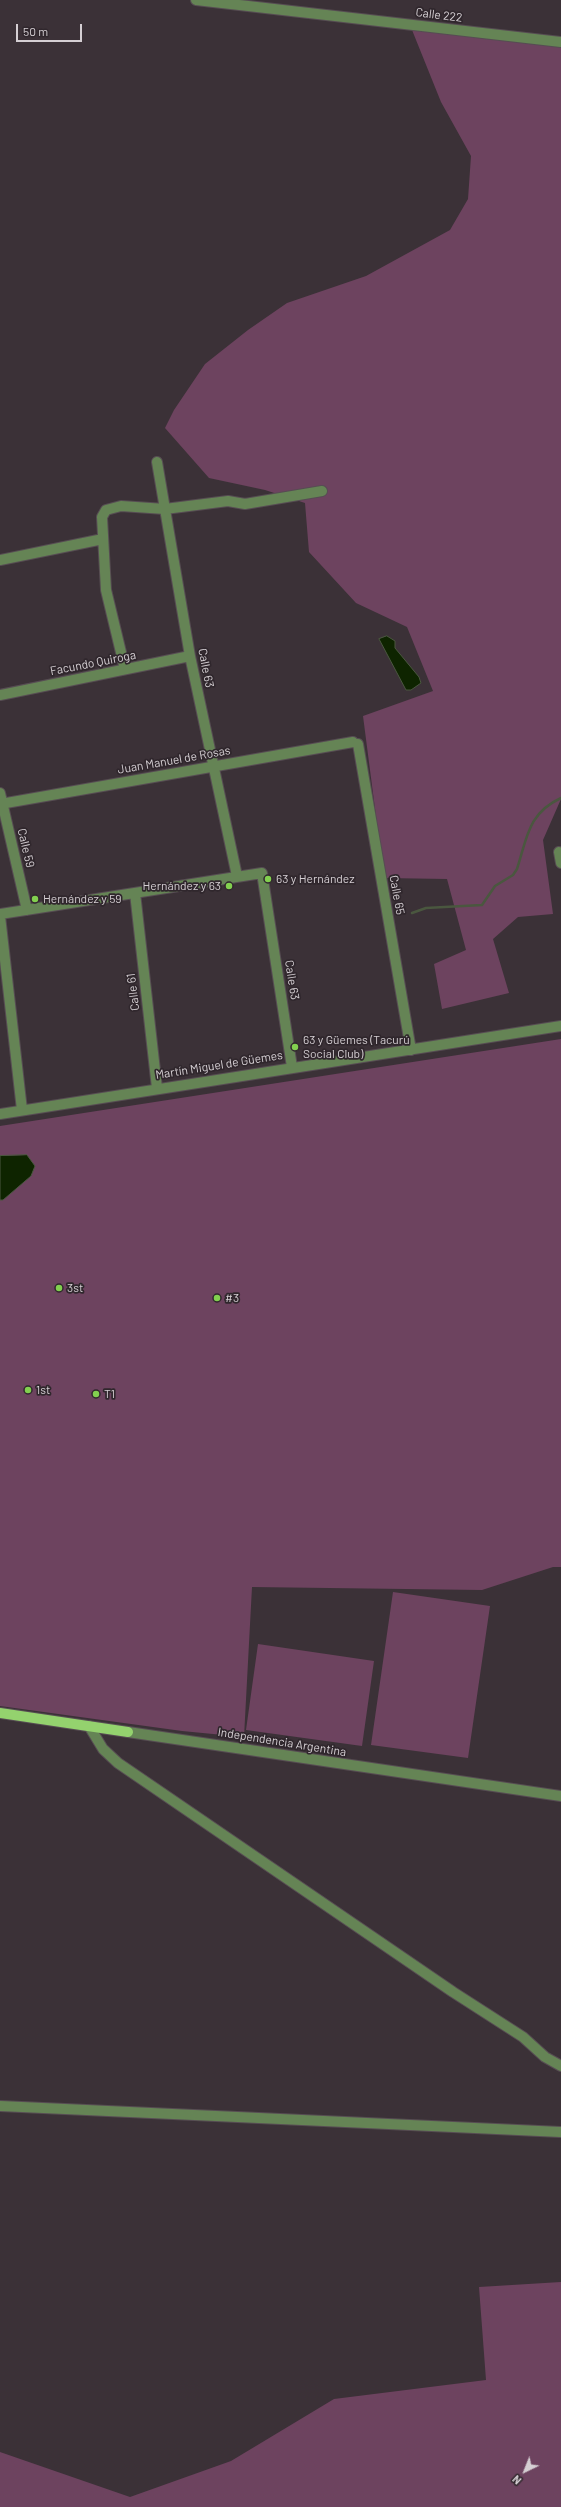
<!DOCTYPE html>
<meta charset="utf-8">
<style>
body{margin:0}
#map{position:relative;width:561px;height:2507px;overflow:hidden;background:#3b3137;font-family:Barlow,sans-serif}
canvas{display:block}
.north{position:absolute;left:505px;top:2451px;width:40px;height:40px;-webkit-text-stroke:3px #30272d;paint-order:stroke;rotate:223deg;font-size:11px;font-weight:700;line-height:16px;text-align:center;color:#d5cfd3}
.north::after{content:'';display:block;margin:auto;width:14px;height:18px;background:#d5cfd3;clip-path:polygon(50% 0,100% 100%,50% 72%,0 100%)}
.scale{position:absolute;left:16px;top:24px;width:66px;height:18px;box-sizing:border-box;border:2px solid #d5cfd3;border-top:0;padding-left:5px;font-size:12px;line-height:14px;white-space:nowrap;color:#d5cfd3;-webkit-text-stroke:3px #30272d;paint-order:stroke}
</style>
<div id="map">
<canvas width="561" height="2507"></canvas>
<div class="north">N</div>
<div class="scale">50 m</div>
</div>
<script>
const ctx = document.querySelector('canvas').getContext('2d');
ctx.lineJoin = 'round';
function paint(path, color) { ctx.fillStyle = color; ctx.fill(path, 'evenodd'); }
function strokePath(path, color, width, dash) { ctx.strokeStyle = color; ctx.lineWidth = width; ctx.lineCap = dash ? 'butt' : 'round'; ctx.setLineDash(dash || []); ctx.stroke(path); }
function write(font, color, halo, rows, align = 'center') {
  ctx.font = font + ' Barlow,sans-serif'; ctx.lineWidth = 3.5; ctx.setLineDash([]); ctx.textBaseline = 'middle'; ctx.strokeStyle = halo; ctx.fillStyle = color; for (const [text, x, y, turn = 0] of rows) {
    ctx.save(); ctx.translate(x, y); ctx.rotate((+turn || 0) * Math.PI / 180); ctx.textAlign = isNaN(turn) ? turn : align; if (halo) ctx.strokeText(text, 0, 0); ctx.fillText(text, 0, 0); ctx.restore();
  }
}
paint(new Path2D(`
 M410,25l151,15v759l-18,41 10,74 -35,3 -25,22 16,54 -67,16 -8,-45 32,-14 -19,-71 -63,-1 -21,-162 70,-25 -26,-64 -51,-24 -47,-51 -4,-49 -40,-13 -56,-12 -44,-50 9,-18 31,-46 43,-34 39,-27 79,-27 84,-46 18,-31 3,-43 -30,-54z
 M561,1039v528h-8l-71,23 -230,-3 -8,150 -62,-6 -182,-25v-580z
 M393,1592l97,14 -22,152 -97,-13z
 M258,1644l116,17 -12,85 -116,-16z
 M561,2282v225h-561v-55l130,45 101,-36 103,-62 152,-19 -7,-93z`), '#6d435f');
const water = new Path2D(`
 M387,636l8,5v7l24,29 2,6 -10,7h-5l-27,-51z
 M27,1155l8,11 -4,10 -28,24h-3v-44z`);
paint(water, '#0e2400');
strokePath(water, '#4a573f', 1);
strokePath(new Path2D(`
 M412,913l14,-5 56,-3 13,-19 18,-11 4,-6c10,-31 11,-56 44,-71`), '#4a573f', 2.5);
const minor = new Path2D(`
 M196,0l365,42
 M157,462l33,194 47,220
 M0,560l103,-21
 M125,669l-19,-79 -4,-73 4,-7 15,-4 44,3 63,-8 17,3 77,-13
 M0,695l190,-39
 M358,744l53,306
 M0,793l27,117
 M0,804l353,-62
 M559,852l2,11
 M135,893l22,195
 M0,914l262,-41 30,194
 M0,916l22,194
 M0,1114l561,-88
 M89,1726l14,23 15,14 335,229 70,45 22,20 16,9
 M128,1732l433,64
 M0,2106l561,26`);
const major = new Path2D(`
 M0,1713l128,19`);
strokePath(minor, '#574d53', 12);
strokePath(major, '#574d53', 12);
strokePath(minor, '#658455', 10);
strokePath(major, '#94d26e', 10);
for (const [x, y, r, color] of [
 [268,879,4,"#82d04f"],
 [229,886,4,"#82d04f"],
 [35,899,4,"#82d04f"],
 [295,1047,4,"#82d04f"],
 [59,1288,4,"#82d04f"],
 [217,1298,4,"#82d04f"],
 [28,1390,4,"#82d04f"],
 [96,1394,4,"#82d04f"]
]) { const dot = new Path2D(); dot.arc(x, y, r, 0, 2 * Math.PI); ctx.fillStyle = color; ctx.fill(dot); strokePath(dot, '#30272d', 1.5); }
write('12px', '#d5cfd3', '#30272d', [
 ["Calle 222",439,15,7],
 ["Facundo Quiroga",93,663,-11],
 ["Calle 63",206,668,79],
 ["Juan Manuel de Rosas",174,760,-10],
 ["Calle 59",26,848,77],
 ["Calle 65",397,895,80],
 ["Calle 63",292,980,81],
 ["Calle 61",133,992,-97],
 ["Martín Miguel de Güemes",219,1065,-9],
 ["Independencia Argentina",282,1742,9]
]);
write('12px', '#d5cfd3', '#30272d', [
 ["63 y Hernández",276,879],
 ["Hernández y 63",221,886,"right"],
 ["Hernández y 59",43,899],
 ["63 y Güemes (Tacurú",303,1040],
 ["Social Club)",303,1054],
 ["3st",67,1288],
 ["#3",225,1298],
 ["1st",36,1390],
 ["T1",104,1394]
], 'left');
</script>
